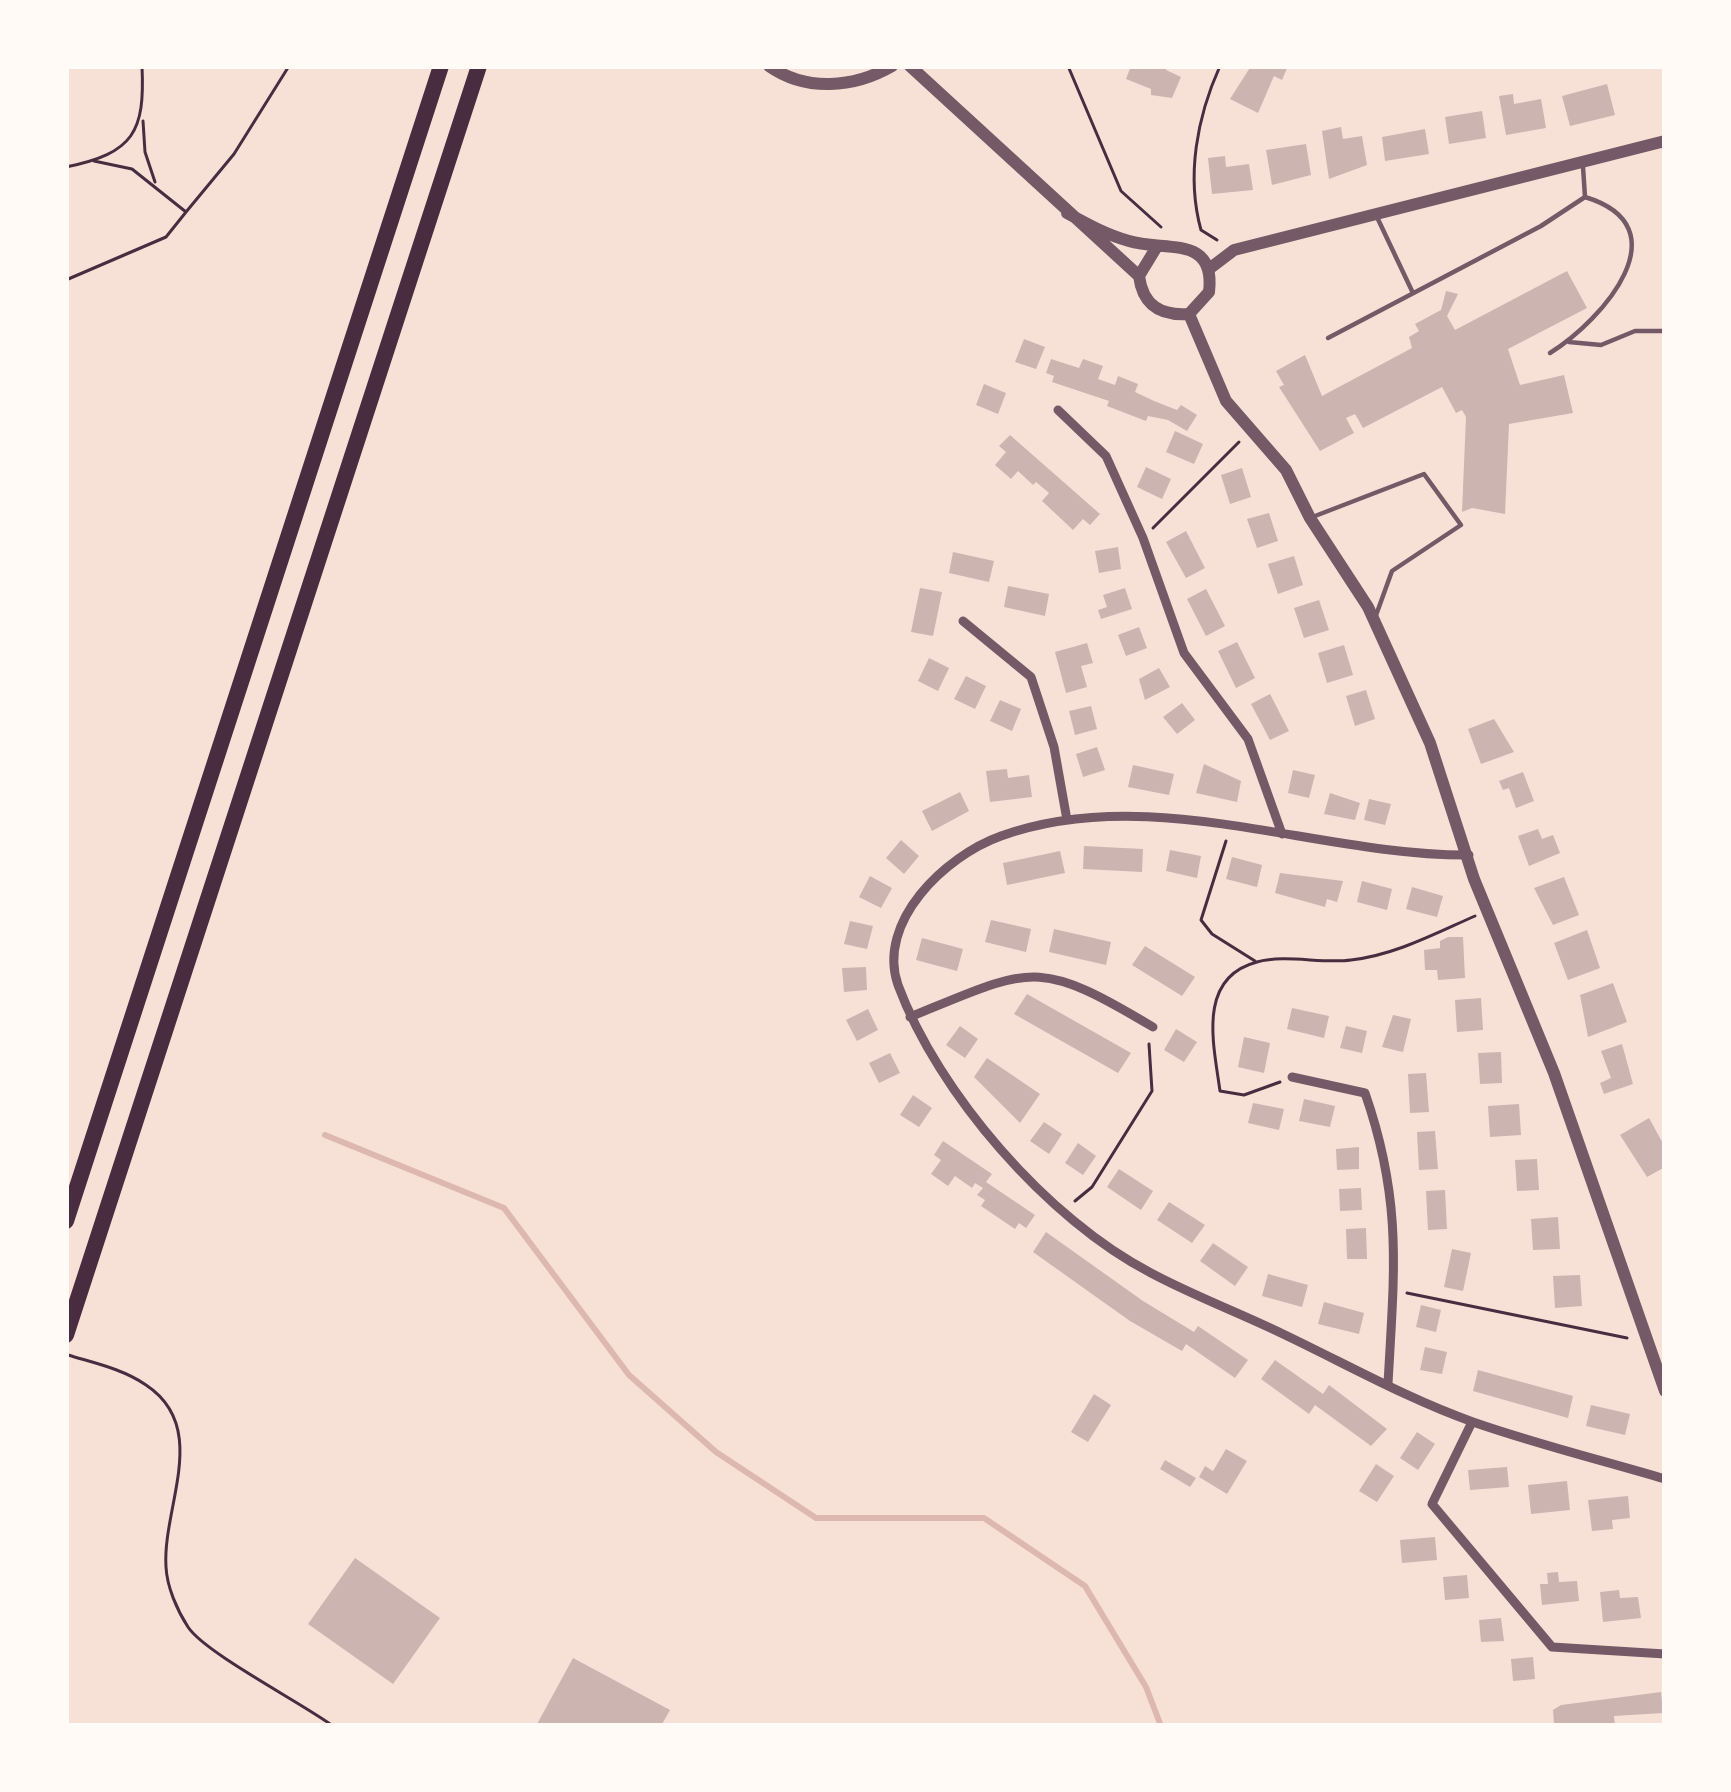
<!DOCTYPE html>
<style>
body{margin:0}
#map{position:relative;width:1731px;height:1792px;overflow:hidden;background:#f7e1d7;font-family:"Asap Condensed",sans-serif}
canvas{display:block}
.frame{position:absolute;inset:0;border:69px solid #fffaf5;pointer-events:none}
</style>
<div id="map">
<canvas width="1731" height="1792"></canvas>
<div class="frame"></div>
</div>
<script>
const ctx = document.querySelector('canvas').getContext('2d');
ctx.lineJoin = 'round';
function strokePath(path, color, width, dash) { ctx.strokeStyle = color; ctx.lineWidth = width; ctx.lineCap = dash ? 'butt' : 'round'; ctx.setLineDash(dash || []); ctx.stroke(path); }
function paint(path, color) { ctx.fillStyle = color; ctx.fill(path, 'evenodd'); }
strokePath(new Path2D(`
 M325,1135l179,73 125,167 87,77 100,66h168l101,68 61,101 15,39`), '#dcb8b0', 6);
paint(new Path2D(`
 M1131,66h37l-2,4 15,7 -9,21 -21,-3v-6l-25,-10z
 M1251,66h37l-6,14 -8,-4 -16,37 -28,-14z
 M1607,84l8,31 -45,11 -8,-30z
 M1513,94l1,10 27,-5 5,29 -40,7 -7,-39z
 M1482,111l4,27 -37,6 -4,-27z
 M1341,127l2,12 19,-3 5,29 -38,14 -7,-48z
 M1425,129l4,25 -44,7 -3,-24z
 M1306,144l5,31 -39,10 -6,-35z
 M1225,156l1,11 23,-3 4,26 -41,4 -4,-36z
 M1567,271l20,37 -79,41 12,36 44,-10 9,38 -64,11 -4,90 -33,-6 -10,4 4,-95 -4,-7 -6,3 -14,-26 -79,41 -8,-14 -9,4 8,15 -34,18 -41,-64 5,-2 -8,-14 29,-16 17,41 90,-48 -3,-11 10,-6 -4,-7 26,-14 5,-19 12,3 -11,22 8,14z
 M1024,339l21,8 -9,22 -21,-7z
 M1051,359l28,9 4,-9 20,7 -5,13 17,6 3,-9 20,8 -3,8 19,9 23,9 4,-5 16,10 -10,16 -19,-11 -20,-4 -2,5 -39,-15 2,-5 -57,-19 2,-6 -8,-3z
 M984,384l22,9 -8,21 -22,-9z
 M1175,431l28,13 -9,20 -28,-12z
 M1010,435l90,79 -10,11 -7,-6 -10,11 -31,-29 7,-8 -13,-11 -3,3 -15,-14 -7,8 -16,-14 11,-13 -7,-6z
 M1146,467l25,12 -9,20 -25,-12z
 M1242,468l9,29 -21,7 -9,-29z
 M1269,513l9,28 -21,7 -10,-29z
 M1186,531l19,37 -19,10 -20,-36z
 M1118,547l3,22 -22,4 -4,-22z
 M953,552l41,9 -5,21 -40,-9z
 M1294,556l9,29 -25,9 -10,-30z
 M1008,586l41,8 -4,22 -41,-9z
 M920,588l22,4 -9,44 -22,-4z
 M1125,588l7,21 -31,10 -3,-9 9,-3 -4,-12z
 M1206,589l19,37 -19,10 -19,-37z
 M1319,600l10,30 -25,8 -10,-30z
 M1139,627l8,21 -21,8 -8,-21z
 M1237,642l18,36 -19,10 -18,-37z
 M1087,643l6,20 -12,3 6,21 -21,6 -11,-41z
 M1344,645l9,30 -26,8 -9,-30z
 M929,658l20,10 -11,23 -20,-10z
 M1159,668l11,19 -25,13 -6,-21z
 M966,676l20,10 -11,23 -21,-10z
 M1366,690l9,29 -20,7 -9,-30z
 M1270,694l19,37 -19,9 -19,-36z
 M1000,700l21,9 -9,22 -22,-10z
 M1182,703l13,17 -18,14 -14,-17z
 M1091,706l6,23 -22,6 -6,-24z
 M1494,719l20,33 -33,12 -13,-35z
 M1097,747l8,23 -22,7 -7,-23z
 M1204,764l37,17 -4,21 -41,-9z
 M1133,765l41,9 -5,21 -41,-8z
 M1007,769l1,9 21,-3 3,22 -42,5 -4,-31z
 M1293,770l22,5 -6,23 -21,-5z
 M1523,772l11,29 -18,7 -7,-20 -6,2 -4,-9z
 M960,792l9,19 -37,20 -10,-20z
 M1330,793l30,10 -5,17 -31,-6z
 M1369,799l22,5 -6,21 -21,-5z
 M1538,829l4,10 11,-4 7,18 -31,13 -11,-30z
 M901,840l18,16 -15,18 -18,-16z
 M1084,846l59,3 -1,23 -59,-3z
 M1170,850l31,6 -4,22 -31,-7z
 M1060,851l5,22 -58,12 -4,-22z
 M1232,857l30,8 -5,22 -31,-8z
 M1280,873l63,8 -6,21 -10,-3 -2,8 -50,-14z
 M870,876l22,12 -11,20 -22,-11z
 M1564,877l15,38 -26,10 -19,-37z
 M1362,881l30,8 -5,21 -30,-8z
 M1412,887l31,9 -6,21 -31,-8z
 M991,920l40,9 -5,23 -41,-10z
 M850,921l23,5 -6,23 -23,-5z
 M1054,929l57,13 -5,23 -57,-13z
 M1587,930l13,38 -32,12 -14,-37z
 M1448,937h15l2,41 -27,2 -1,-10h-12l-1,-20 16,-2v-7z
 M922,938l41,11 -6,22 -41,-11z
 M1145,946l50,31 -13,19 -50,-31z
 M866,967l1,23 -23,2 -2,-24z
 M1613,983l14,39 -39,15 -8,-42z
 M1027,994l104,59 -13,20 -104,-59z
 M1481,998l2,32 -26,2 -2,-32z
 M1292,1008l37,8 -5,22 -37,-9z
 M868,1009l10,21 -21,11 -11,-21z
 M1393,1015l18,4 -8,33 -21,-5z
 M960,1026l18,13 -13,19 -19,-13z
 M1346,1026l21,5 -5,22 -22,-5z
 M1176,1029l21,13 -13,20 -20,-12z
 M1244,1037l26,6 -6,30 -26,-6z
 M1622,1044l11,40 -29,10 -4,-11 11,-5 -10,-27z
 M1501,1052l1,31 -22,1 -2,-31z
 M890,1053l10,20 -21,10 -10,-20z
 M987,1058l53,36 -20,29 -46,-46z
 M1426,1073l3,39 -19,1 -2,-39z
 M913,1095l19,13 -13,19 -19,-12z
 M1304,1099l31,7 -5,21 -31,-6z
 M1253,1103l31,6 -5,21 -31,-7z
 M1519,1104l2,31 -31,2 -2,-31z
 M1649,1118l16,29v20l-18,10 -27,-42z
 M1044,1122l18,12 -13,20 -19,-13z
 M1435,1131l3,38 -19,1 -2,-38z
 M943,1141l49,33 -6,8 49,33 -9,13 -7,-5 -4,6 -34,-23 4,-6 -8,-5 6,-7 -8,-5 -3,5 -17,-12 -7,10 -17,-12 10,-14 -7,-5z
 M1078,1143l18,13 -13,19 -18,-12z
 M1359,1147v22l-22,1 -1,-21z
 M1537,1159l2,31 -22,1 -2,-31z
 M1119,1169l34,22 -12,19 -34,-23z
 M1361,1188l1,22 -22,1 -1,-22z
 M1445,1190l2,39 -19,1 -2,-39z
 M1169,1202l36,23 -13,18 -35,-23z
 M1558,1217l2,32 -27,1 -2,-31z
 M1366,1228l1,31h-20l-1,-30z
 M1046,1232l97,69 51,31 4,-6 50,34 -13,18 -49,-34 -4,7 -52,-30 -97,-69z
 M1213,1243l35,24 -13,19 -35,-25z
 M1452,1249l19,4 -8,38 -19,-4z
 M1268,1274l40,11 -6,22 -40,-11z
 M1580,1275l2,31 -27,2 -2,-32z
 M1324,1302l40,11 -5,21 -41,-10z
 M1421,1305l20,5 -5,22 -20,-5z
 M1425,1347l22,5 -5,22 -22,-4z
 M1275,1360l48,34 6,-9 58,44 -16,17 -56,-41 -6,9 -48,-35z
 M1478,1370l95,26 -5,22 -95,-27z
 M1094,1394l17,11 -23,37 -17,-10z
 M1591,1405l39,9 -5,21 -39,-9z
 M1417,1432l18,12 -17,26 -18,-12z
 M1226,1449l21,12 -20,33 -28,-17 6,-11 8,5z
 M1165,1460l31,18 -6,9 -30,-18z
 M1376,1464l18,12 -17,26 -18,-11z
 M1507,1467l2,20 -39,3 -2,-20z
 M1567,1481l3,29 -39,4 -3,-29z
 M1628,1496l2,22 -18,2 1,9 -21,2 -4,-31z
 M1435,1537l2,23 -35,3 -2,-23z
 M355,1558l85,60 -47,66 -85,-60z
 M1558,1572l1,10 18,-1 2,20 -37,4 -2,-21h8l-1,-11z
 M1467,1575l2,23 -24,2 -2,-23z
 M1619,1590l1,8 18,-1 3,21 -38,4 -3,-30z
 M1501,1618l3,23 -23,1 -2,-22z
 M1533,1657l2,22 -22,2 -2,-22z
 M573,1658l97,52 -9,16h-125z
 M1661,1692l2,21 -49,3 1,10 -61,-2 -1,-14 8,-5z`), '#ccb4b1');
strokePath(new Path2D(`
 M1068,66l53,125 40,36
 M143,121l2,31 10,30
 M94,161l38,8 54,43 48,-58 55,-88
 M66,167c68,-14 79,-35 76,-101
 M1217,240l-16,-10c-15,-54 -4,-113 19,-164
 M66,280l100,-43 20,-25
 M1153,528l86,-86
 M1226,841l-25,79 11,14 43,27
 M1280,1082l-36,13 -24,-4c-6,-45 -24,-113 37,-129 28,-8 65,2 94,-2 44,-5 83,-26 124,-44
 M1075,1201l17,-14 60,-96 -3,-47
 M1407,1293l220,45
 M68,1355c26,8 55,14 78,30 65,43 16,122 20,182 1,20 11,43 22,60 17,26 114,76 145,99`), '#4a2c40', 3);
strokePath(new Path2D(`
 M1376,215l36,76
 M1328,338l213,-112 44,-29 -2,-30
 M1569,342l32,3 34,-14h30
 M1550,353c53,-33 134,-126 35,-156
 M1315,516l109,-42 37,51 -69,46 -17,47`), '#755966', 4.5);
strokePath(new Path2D(`
 M1058,410l48,46 37,82 41,115 64,86 34,95
 M963,621l68,56 23,70 13,73
 M1469,855c-153,1 -317,-73 -468,-19 -56,20 -125,86 -103,149 40,108 150,235 253,288 43,23 89,40 132,61 63,30 125,65 190,88 63,22 128,38 192,57
 M910,1017c122,-50 126,-60 243,10
 M1292,1077l73,16c38,109 29,179 23,291
 M1472,1422l-40,82 120,143 113,7`), '#755966', 9);
strokePath(new Path2D(`
 M769,66c37,26 85,22 123,0
 M910,66l229,210
 M1067,213c20,11 40,22 62,28 35,11 87,-7 80,51l-20,22c-28,2 -46,-8 -50,-38l17,-28
 M1209,269l25,-19 431,-109
 M1189,314l37,87 60,69 24,48 58,89 62,136 44,136 80,194 111,318`), '#755966', 12);
strokePath(new Path2D(`
 M66,1221l375,-1155
 M66,1335l413,-1269`), '#4a2c40', 16);
</script>
